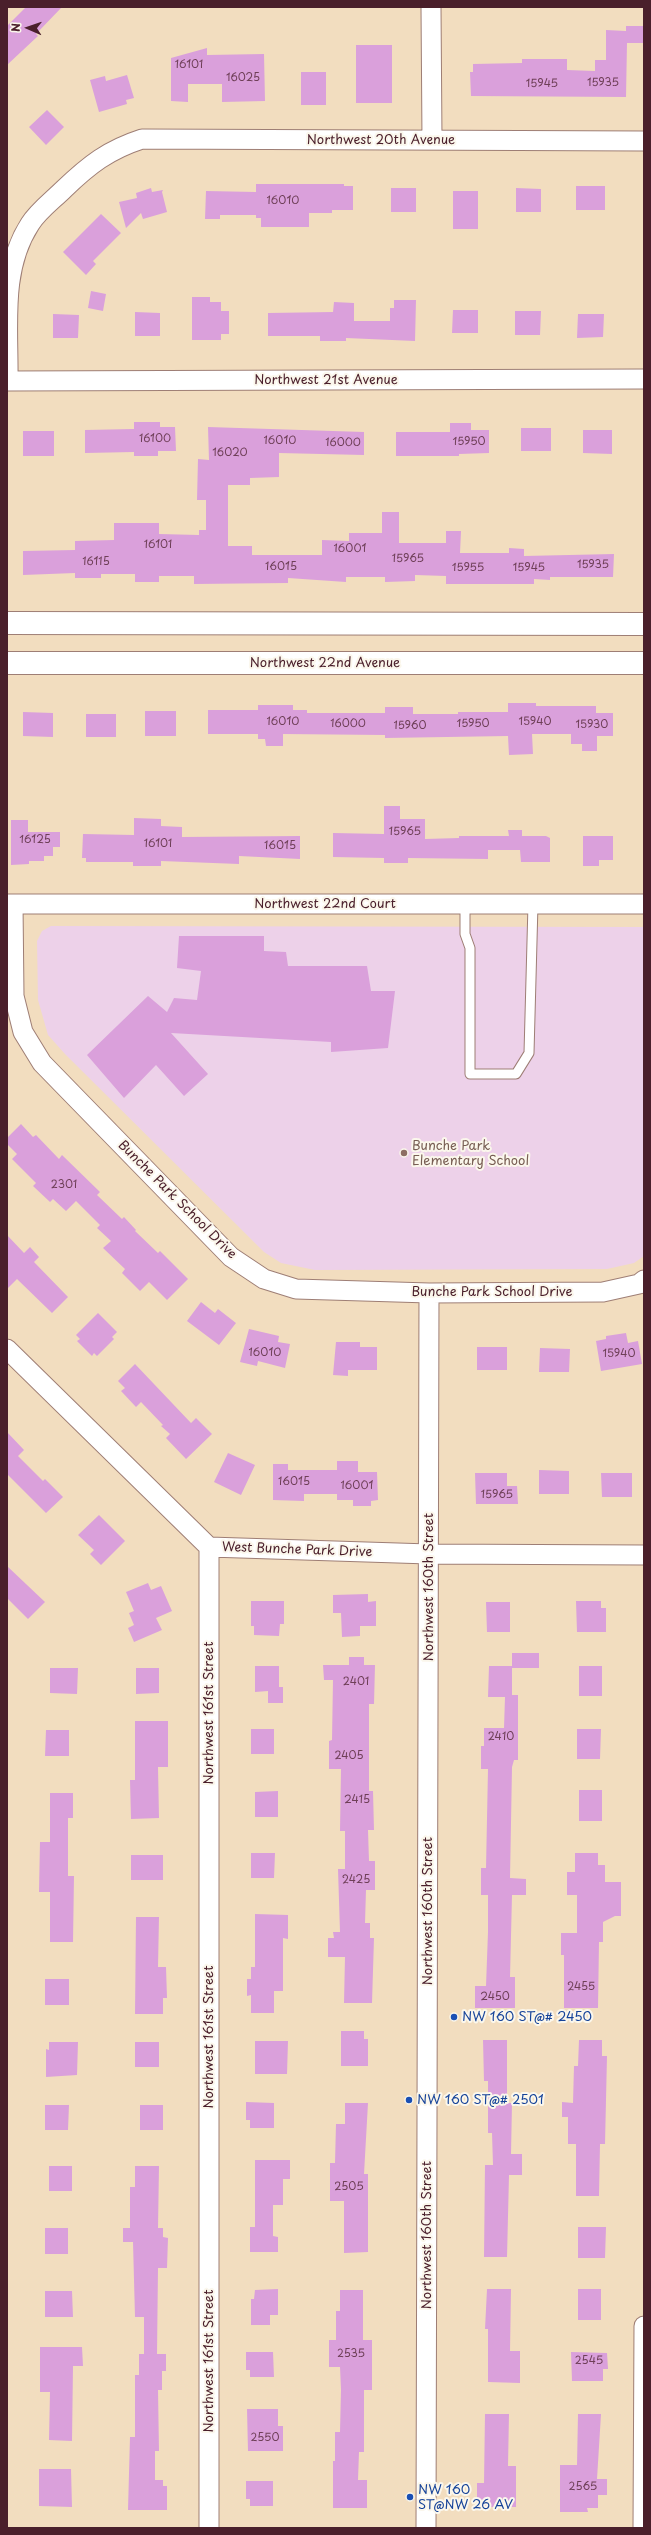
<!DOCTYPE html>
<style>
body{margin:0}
#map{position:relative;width:651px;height:2535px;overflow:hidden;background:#f2ddbf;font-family:"Playpen Sans",sans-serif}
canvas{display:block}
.frame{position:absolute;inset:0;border:8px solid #4a1f2b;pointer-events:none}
.north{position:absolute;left:8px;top:8px;width:40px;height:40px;-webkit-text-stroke:3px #fbf7ec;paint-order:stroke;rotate:272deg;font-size:11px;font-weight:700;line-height:16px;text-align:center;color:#4a1f2b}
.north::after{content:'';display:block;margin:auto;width:14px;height:18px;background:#4a1f2b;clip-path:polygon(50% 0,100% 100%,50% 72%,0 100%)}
</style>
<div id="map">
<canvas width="651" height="2535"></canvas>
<div class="frame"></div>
<div class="north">N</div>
</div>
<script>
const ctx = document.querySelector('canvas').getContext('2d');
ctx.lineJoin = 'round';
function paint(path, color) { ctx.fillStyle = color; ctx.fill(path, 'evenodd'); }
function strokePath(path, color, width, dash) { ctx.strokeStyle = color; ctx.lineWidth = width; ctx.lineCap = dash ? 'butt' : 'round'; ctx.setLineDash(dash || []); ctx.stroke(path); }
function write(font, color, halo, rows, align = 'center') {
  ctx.font = font + ' "Playpen Sans",sans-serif'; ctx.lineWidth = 4; ctx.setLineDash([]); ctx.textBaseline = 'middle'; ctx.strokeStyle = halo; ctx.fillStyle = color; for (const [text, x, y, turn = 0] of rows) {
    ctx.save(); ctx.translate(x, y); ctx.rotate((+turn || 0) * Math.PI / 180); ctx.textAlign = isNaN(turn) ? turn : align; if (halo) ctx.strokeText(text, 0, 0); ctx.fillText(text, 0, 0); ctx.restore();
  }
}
paint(new Path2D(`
 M51,926l593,1v329l-10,7 -27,6 -292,1 -34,-7 -17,-11 -199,-198 -17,-19 -10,-35 -1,-59 5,-10z`), '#edd1e9');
paint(new Path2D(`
 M26,7h36l-26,27 2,2 -31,29v-39z
 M626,26h17v17h-16l-1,54 -155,-1 -1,-24h3v-8l49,-1v-4h45v11l28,1v-11h11v-30l20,1z
 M356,45h36v58h-36z
 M207,48v7l57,-1 1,47 -43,1v-18h-34v18l-17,-1v-43z
 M301,72h25v33h-25z
 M127,75l7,23 -8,2 1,4 -28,8 -9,-32 15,-4 1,5z
 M47,110l17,17 -18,18 -17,-18z
 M256,184h88v2h9v24h-21v3h-23v14h-48v-9h-5v-3h-36v4h-15l1,-28 50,1z
 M576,186h29v24h-29z
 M151,188l1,4 11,-2 -1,2 5,20 -24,7 -2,-6 -15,15 -7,-26 18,-4 -1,-5z
 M391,188h25v24h-25z
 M516,188l25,1v23h-25z
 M453,191h25v38h-25z
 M101,214l20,19 -28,28 3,3 -10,11 -23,-23z
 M91,291l15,3 -3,17 -15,-3z
 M192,297h18v5h11v9h8v23h-8v6h-29z
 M394,300h22l-1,41 -69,-3v3h-26v-5h-52v-23l65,-1 1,-10 20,1v18h36v-13h4z
 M453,310h25v23h-26z
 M515,311h26l-1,24h-25z
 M135,312l25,1v23h-25z
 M53,314l26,1 -1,23h-25z
 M578,314h26l-1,23 -26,1z
 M134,422h26v5h15l1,24h-18v5h-24v-4l-49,1v-23l49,-1z
 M450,423h21v7h18v23l-30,1v2h-63v-24h54z
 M208,427l156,5v23l-85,-2v24l-29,1v7h-22v61h24v9h70v-15l27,1v-8h33v-21h17v31h47v-12h15l-1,22h49v-5l15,1v7l90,-2 -1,23h-63v3l-16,-1v5h-88v-8l-31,-1v6l-30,1v-5h-39v5l-58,-4v5l-94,1v-8h-35v6h-24v-8h-34v4h-26v-5l-52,2v-24l52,-1v-9l39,-1v-17h45v11l40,1v-5h7v-30h-9l1,-41 11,1z
 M521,428h30v23h-30z
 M583,430h29v24l-29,-1z
 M23,431h31v25h-31z
 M508,703h28v3h60v7h17v23h-16v15h-15v-7h-11v-10h-39l1,20 -24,1 -1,-19 -123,2v-3l-102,-1v12h-17l-1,-7h-7v-5h-50v-24h50v-5h35v5h14v3h78v-6h28v7h45v-2h50z
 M145,711h31v25h-31z
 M23,712l30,1v24l-30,-1z
 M86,714h30v23h-30z
 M384,806h16v13h25v20l34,-1v-2h50l-1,-6h14v6h24l4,2v24h-29l-1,-12h-32v9l-80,-1v5h-24v-5l-51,-1v-24l51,1z
 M134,818l27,1v7l21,1v10l118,-1v23l-61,-3v8l-78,-3v5h-28v-4h-47v-4h-4l1,-24 51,1z
 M11,820h17v12h32v15h-7v9h-9v5h-15v3l-18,1z
 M583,836h30v24h-14v6h-16z
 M179,936h85v15l22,1 2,14h79l4,25h24l-7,57 -57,4v-10l-160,-9 37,41 -24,22 -28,-31 -32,33 -37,-43 61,-59 19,16 7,-14 23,2 4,-29 -24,-3z
 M21,1124l12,13 3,-2 23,24 3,-4 38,37 -3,3 25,24 2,-2 12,13 -1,1 23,22 2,-2 28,28 -21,21 -18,-18 -9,9 -18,-18 3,-4 -22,-21 8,-7 -14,-13 3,-3 -24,-24 -10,10 -13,-12 -3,3 -17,-16 3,-3 -24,-24 5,-5 -10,-10v-6z
 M7,1235l17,18 6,-6 9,10 -5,5 34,35 -16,16 -35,-34 -10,10z
 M201,1302l14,11 3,-4 18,14 -17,22 -32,-24z
 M98,1313l19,19 -5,5 2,2 -17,17 -3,-3 -2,3 -15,-15 3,-2 -4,-4z
 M249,1329l30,7 -1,6 12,2 -5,24 -27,-7 -1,5 -17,-4z
 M626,1333l2,10 10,-2 4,23 -41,7 -5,-30 10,-2v-3z
 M336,1342h24v5h17v23h-29v6l-15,-1z
 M477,1347h30v23h-30z
 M540,1348l30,1 -1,23h-30z
 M135,1364l56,59 5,-5 16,16 -26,25 -20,-21 4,-4 -9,-8 2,-1 -22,-23 -5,5 -15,-16 4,-3 -7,-7z
 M7,1432l17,18 -6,6 25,25 2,-2 18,18 -17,16 -39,-39z
 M228,1453l27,12 -14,30 -27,-13z
 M337,1461h21v11h19l1,28 -7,1v5h-18v-6h-16v-6h-33v7l-31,-1v-36h15v6h49z
 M539,1470l30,1v23h-30z
 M475,1473h32v13h10l1,18h-42z
 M601,1473h31v24h-30z
 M99,1515l26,26 -24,24 -11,-11 4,-4 -16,-15z
 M7,1566l38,36 -17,17 -21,-21z
 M148,1583l3,7 10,-4 11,25 -16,7 6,12 -28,12 -6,-14 6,-3 -5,-12 5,-2 -8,-19z
 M368,1594v8l8,-1v25h-16v10l-18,1 -1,-24h-8v-18z
 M251,1601h33v23h-4l-1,12 -25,-1v-9h-3z
 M576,1601h25v7h5v24h-29z
 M486,1602h24v30h-23z
 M512,1653h27v15h-27z
 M349,1657h15v8h11l-1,39h-5v87h4l1,39h-6l1,31h6v29h-9l-1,33h5v15h4l-2,65h-28l1,-46h-17v-19h6l-1,-6h7l-2,-63h7v-38h-5l1,-62h-12v-28l3,-1 1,-60h-9l-1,-15h26z
 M255,1666h24v21h4v16h-15v-12l-13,1z
 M489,1666h23v29h6v65h-4l-2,7 -2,111 16,1v16h-14l-2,82h5v31h-40v-22h11l2,-54v-37h-7v-27h5l2,-99h-7v-23h3v-18h20l1,-31h-17z
 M579,1666h23v30h-23z
 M50,1668h28l-1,26 -27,-1z
 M136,1668h23v25l-23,1z
 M135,1721h33v46h-10l1,51 -28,1 -1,-39h5z
 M251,1729h23v25h-23z
 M577,1729h24l-1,30h-23z
 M46,1730h23v26h-24z
 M579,1790h23v31h-23z
 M278,1791v26h-23v-25z
 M50,1793h23v25h-5v58h6l-1,66h-23v-50h-11l1,-50h10z
 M251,1853h24l-1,25h-23z
 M575,1853h23v12h7v17h16v34h-6l-12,6v20h-4l-1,66h-34v-53h-3v-22h16v-38h-10v-23h8z
 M131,1855h32v25h-32z
 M255,1914l33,1v24l-5,-1v53h-9v22h-23v-18l-4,1v-17h4v-12h4z
 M136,1917h23l-1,50h8l1,31h-4v16h-28z
 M45,1979h24v26h-24z
 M341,2031h23v8h4v27h-27z
 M483,2040h24v63h5l-1,51h11v21h-13l-2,82h-23l1,-92h8l-1,-32h-4v-52h-4z
 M579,2040h23v16h5l-2,88h-5l-1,52h-23v-52h-8v-27h-6v-15l11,1 1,-37h4z
 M255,2041h33l-1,33h-32z
 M49,2042h29l-1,33 -31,2v-28l3,1z
 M135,2042h24v25h-24z
 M246,2102l28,1v25h-24v-8h-4z
 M345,2103h23l-4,71h4v78l-24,1v-52h-14v-38h5l1,-39h9z
 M45,2105h24l-1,25h-23z
 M140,2105h23v25h-23z
 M255,2160h35v19h-7v26h-10v31l5,1v15h-28v-25h5z
 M49,2166h23v25h-23z
 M135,2166h24l-1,62h5v9l5,1 -1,30h-9l-1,86h9v17h-4v19h-4l1,61h-4v29h8v6h4v24h-39l2,-73h5v-62h4v-21h5v-37h-9l-2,-75h-10v-14h7v-41h5z
 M578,2227h28l-1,31h-27z
 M45,2228h23v26h-23z
 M278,2289v26h-8v10h-19v-26h3l1,-9z
 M487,2289h24l-1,62h10v32l-32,-1v-53h-3z
 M578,2289h23v31h-23z
 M340,2290h23v50h9v50h-8v62h-5l-1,28h9v28h-34v-47h2v-29h5l1,-42 -1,-23h-11v-27h7v-29h4z
 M45,2291h27l1,26h-28z
 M40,2347h42l1,19h-10l-1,75 -23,-1 1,-48h-10z
 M246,2352h27l1,25h-24v-7h-4z
 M571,2352l36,1 1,16h-5v12h-31z
 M247,2409h31v17h5v25h-35z
 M485,2414h24l-1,52h8v41h-33v-4h-6v-20h7z
 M578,2414h23l-4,65h10v16h-9v13h-11l1,4h-28v-47h17z
 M39,2469h32l1,38 -33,-1z
 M246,2481h27v25h-23v-7h-4z`), '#daa0db');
const lane = new Path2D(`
 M465,904v30l5,14v126h46l13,-21 4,-149`);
const street = new Path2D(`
 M431,7l1,133
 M7,381l637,-2
 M8,381c1,-53 -8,-111 22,-157 8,-13 23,-24 34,-35 25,-24 44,-39 78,-50l502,2
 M7,904h637
 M13,904l1,92 9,36 19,31 189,194 33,22 32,10 133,4 174,-1 36,-8 5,-4
 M7,1349l202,198 220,7 215,1
 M209,2528v-981
 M426,2528l3,-1235
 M643,2528l1,-202`);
const secondary = new Path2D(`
 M7,623l637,1
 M7,663h637`);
strokePath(lane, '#9e7e75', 11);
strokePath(street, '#9e7e75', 21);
strokePath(secondary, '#9e7e75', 24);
strokePath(lane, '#fff', 9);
strokePath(street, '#fff', 19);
strokePath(secondary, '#fff', 22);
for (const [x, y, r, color] of [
 [404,1153,4,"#8d6e63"],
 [454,2017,4,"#1a4fb4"],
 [409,2100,4,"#1a4fb4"],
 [410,2497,4,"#1a4fb4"]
]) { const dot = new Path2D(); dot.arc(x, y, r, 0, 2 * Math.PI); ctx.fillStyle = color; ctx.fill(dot); strokePath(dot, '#fbf7ec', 1.5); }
write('11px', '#6e3f57', null, [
 ["16101",189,65],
 ["16025",243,78],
 ["15935",603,83],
 ["15945",542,84],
 ["16010",283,201],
 ["16100",155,439],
 ["16010",280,441],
 ["15950",469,442],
 ["16000",343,443],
 ["16020",230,453],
 ["16101",158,545],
 ["16001",350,549],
 ["15965",408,559],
 ["16115",96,562],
 ["15935",593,565],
 ["16015",281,567],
 ["15955",468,568],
 ["15945",529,568],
 ["16010",283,722],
 ["15940",535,722],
 ["16000",348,724],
 ["15950",473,724],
 ["15930",592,725],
 ["15960",410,726],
 ["15965",405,832],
 ["16125",35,840],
 ["16101",158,844],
 ["16015",280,846],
 ["2301",64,1185],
 ["16010",265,1353],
 ["15940",619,1354],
 ["16015",294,1482],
 ["16001",357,1486],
 ["15965",497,1495],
 ["2401",356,1682],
 ["2410",501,1737],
 ["2405",349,1756],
 ["2415",357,1800],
 ["2425",356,1880],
 ["2455",581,1987],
 ["2450",495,1997],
 ["2505",349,2187],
 ["2535",351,2354],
 ["2545",589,2361],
 ["2550",265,2438],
 ["2565",583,2487]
]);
write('13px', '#4a1f2b', '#fbf7ec', [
 ["Northwest 20th Avenue",381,140],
 ["Northwest 21st Avenue",326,380],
 ["Northwest 22nd Avenue",325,663],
 ["Northwest 22nd Court",325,904],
 ["Bunche Park School Drive",177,1200,45],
 ["Bunche Park School Drive",492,1292],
 ["West Bunche Park Drive",297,1550,2],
 ["Northwest 160th Street",429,1587,-90],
 ["Northwest 161st Street",209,1713,-90],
 ["Northwest 160th Street",428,1911,-90],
 ["Northwest 161st Street",209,2037,-90],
 ["Northwest 160th Street",427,2235,-90],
 ["Northwest 161st Street",209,2361,-90]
]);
write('13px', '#785e54', '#fbf7ec', [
 ["Bunche Park",412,1146],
 ["Elementary School",412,1161]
], 'left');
write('13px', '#164399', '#fbf7ec', [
 ["NW 160 ST@# 2450",462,2017],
 ["NW 160 ST@# 2501",417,2100],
 ["NW 160",418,2490],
 ["ST@NW 26 AV",418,2505]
], 'left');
</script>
